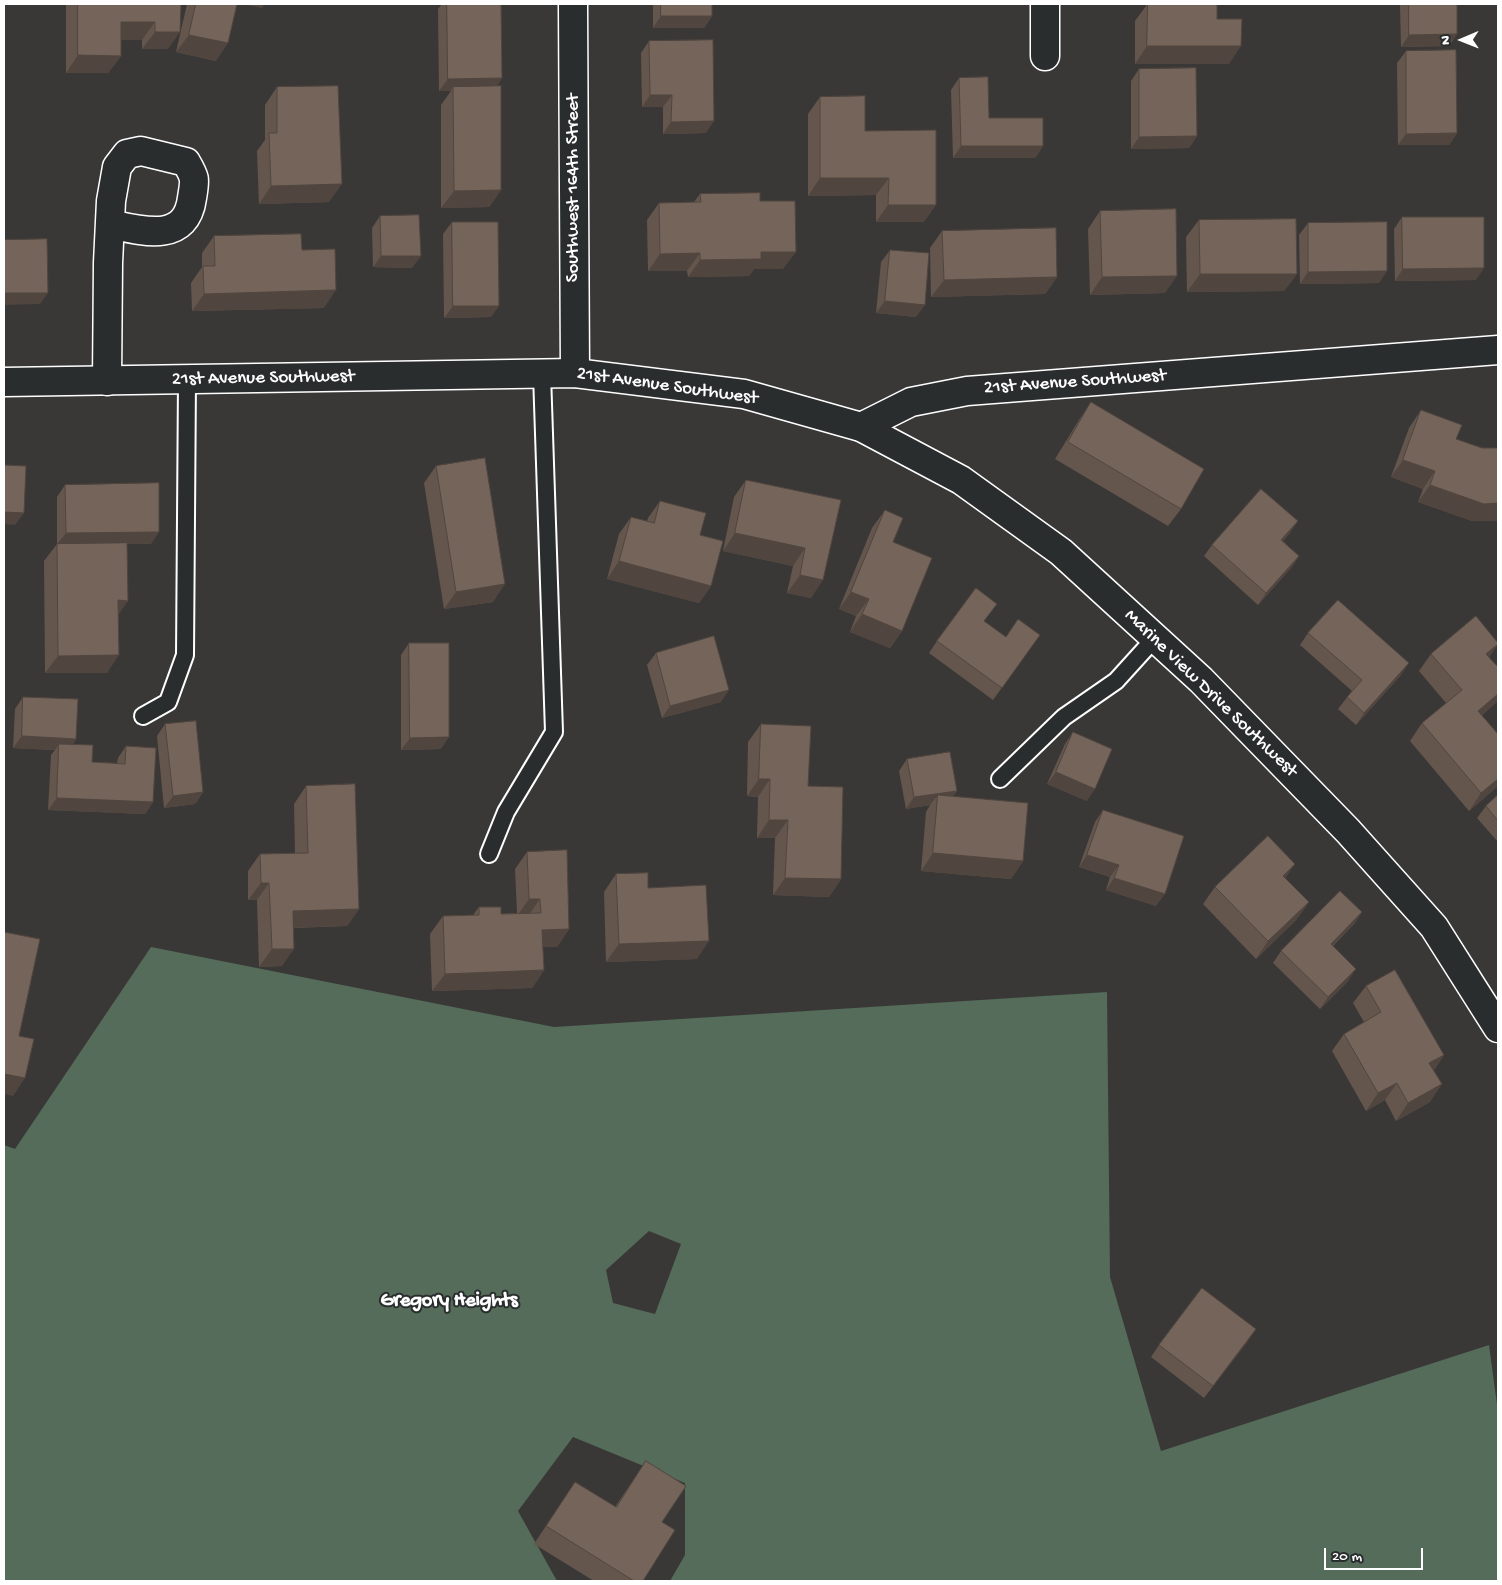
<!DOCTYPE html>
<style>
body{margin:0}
#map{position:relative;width:1502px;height:1585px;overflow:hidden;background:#393837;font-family:"Gochi Hand",sans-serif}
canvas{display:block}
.frame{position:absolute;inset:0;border:5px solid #fff;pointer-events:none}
.north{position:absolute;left:1437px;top:15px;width:50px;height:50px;-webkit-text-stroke:4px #2a2d2e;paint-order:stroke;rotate:269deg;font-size:14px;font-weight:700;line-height:20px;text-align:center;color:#fff}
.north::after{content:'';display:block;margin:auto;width:18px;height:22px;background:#fff;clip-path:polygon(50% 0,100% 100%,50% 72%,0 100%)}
.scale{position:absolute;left:1324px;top:1548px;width:99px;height:22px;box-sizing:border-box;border:2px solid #fff;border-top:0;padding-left:6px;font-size:15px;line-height:18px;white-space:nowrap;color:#fff;-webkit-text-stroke:4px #2a2d2e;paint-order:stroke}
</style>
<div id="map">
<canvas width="1502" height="1585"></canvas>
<div class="frame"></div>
<div class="north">N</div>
<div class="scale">20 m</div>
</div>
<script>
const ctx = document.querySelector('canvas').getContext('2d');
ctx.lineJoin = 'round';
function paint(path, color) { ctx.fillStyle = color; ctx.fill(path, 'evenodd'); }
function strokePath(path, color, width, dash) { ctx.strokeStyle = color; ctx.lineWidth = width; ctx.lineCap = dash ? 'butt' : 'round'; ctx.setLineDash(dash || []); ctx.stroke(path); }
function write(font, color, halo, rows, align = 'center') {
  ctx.font = font + ' "Gochi Hand",sans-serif'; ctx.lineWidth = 4; ctx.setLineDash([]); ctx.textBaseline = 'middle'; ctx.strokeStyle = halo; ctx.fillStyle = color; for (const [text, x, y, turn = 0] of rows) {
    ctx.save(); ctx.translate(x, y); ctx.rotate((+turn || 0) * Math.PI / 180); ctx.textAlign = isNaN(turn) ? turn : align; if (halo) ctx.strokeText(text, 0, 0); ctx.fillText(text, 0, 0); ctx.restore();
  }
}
paint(new Path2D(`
 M151,947l403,80 553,-35 3,285 51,174 328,-106 9,67v169h-828l15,-26v-72l-112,-46 -55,74 39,70h-553v-436l11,4zM649,1231l32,13 -26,70 -42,-11 -7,-33z`), '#546c59');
const service = new Path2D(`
 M143,716l25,-14 17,-47 2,-275
 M1000,779l64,-62 52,-36 39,-43
 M489,854l17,-42 48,-80 -12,-358`);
const minor = new Path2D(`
 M573,4l2,369
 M1045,56v-52
 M107,381l1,-118 3,-62 6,-34 10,-13 14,-3 45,11c10,17 9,17 6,36 -6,46 -50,33 -82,26
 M861,427l50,-25 56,-11 531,-41`);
const tertiary = new Path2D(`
 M4,382l571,-9 169,21 117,33 100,53 100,72 140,128 147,151 86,96 64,101`);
strokePath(service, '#fff', 20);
strokePath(minor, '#fff', 31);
strokePath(tertiary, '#fff', 31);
strokePath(service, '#2a2d2e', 16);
strokePath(minor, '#2a2d2e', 28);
strokePath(tertiary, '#2a2d2e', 28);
paint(new Path2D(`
 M66,4h115l-13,45h-26v-9h-21v16l-13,17h-42z
 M187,4h50l-21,57 -40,-9z
 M442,4h59l1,74 -6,9 5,103 -12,17 -48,1v-103l10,-14h-12l-1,-82z
 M653,4h59v12l-8,12h-51z
 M1146,4h71v15l12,45h-94v-43l11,-15z
 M1400,4h57v30l-8,12 -48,1z
 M649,41l57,92 -43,1v-27h-21l-1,-54z
 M1406,51l51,82 -8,12h-51l-1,-82z
 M1139,69l58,67 -8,12 -58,1v-68z
 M959,78l30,40 54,28 -8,12h-82l-2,-68z
 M277,87l52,115 -70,2 -2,-53 8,-11v-35z
 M820,97l45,34 59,91h-48v-27l-68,1v-82z
 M700,194l60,7 23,68h-29l-5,7 -61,1 -1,-6h-39l-1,-51 12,-17 35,-1z
 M1100,211l65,82 -75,2 -2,-66z
 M380,216l32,52 -39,-1 -1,-39z
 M1402,217l74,63 -81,1 -1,-52z
 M1199,220l98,54 -13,17 -97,1 -1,-55z
 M452,222l39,95 -47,1 -1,-84z
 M1308,223l71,60 -79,1 -1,-49z
 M942,231l115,46 -12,17 -114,3 -1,-49z
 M214,236l88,14 22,58 -132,3 -1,-28 11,-16v-14z
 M890,250l26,67 -40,-4 5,-51z
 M1091,402l90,107 -13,17 -113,-67 24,-39z
 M1421,410l35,29 26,9h16v73h-26l-54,-19 5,-13 -32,-12 18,-49z
 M436,466l57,136 -49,7 -20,-126z
 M746,480l95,20 -30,98 -24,-5 6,-27 -70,-15 11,-54z
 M65,485l86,59h-24l-9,70 -11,59h-62l-1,-112 13,-17v-47z
 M660,501l40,34 11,51 -12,17 -92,-24 12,-45 12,-17 16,4 1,-3z
 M885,510l8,32 9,89 -12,17 -40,-16 6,-16 -17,-7 33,-81z
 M1290,533l-7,8 16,15 -8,12 -33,37 -54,-49 8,-11z
 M984,622l22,15 34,-2 -47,65 -64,-47 8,-12z
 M1308,633l93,42 -45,50 -18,-16 14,-18 -52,-46z
 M409,643l32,106 -40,1v-95z
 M1498,644l-9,13 9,44 -16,14 16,71 -29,25 -59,-70 12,-18 24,-20 -27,-32 12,-17z
 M656,653l65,49 -59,16 -15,-53z
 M23,697l53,42 -3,5 19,18 25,1 1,-5 8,-12 27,56 -8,12 -97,-4 3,-55 4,-5 -42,-2 2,-39z
 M165,724l38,68 -8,12 -31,4 -7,-72z
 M761,724l47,62 33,93 -12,18 -56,-2 2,-57h-18l1,-41 -11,-1 1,-54z
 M1073,732l14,69 -40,-17 18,-40z
 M907,759l50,32 -4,5 70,65 -12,18 -90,-8 5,-59 4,-7 -24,4 -7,-38z
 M306,786l53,123 -12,17 -54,2 -11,38 -23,1 -2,-67h-9v-29l12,-17 35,-1 -1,-49z
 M1498,795v47l-21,-24 9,-12z
 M1103,810l53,96 -50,-16 4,-13 -31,-10 16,-45z
 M527,852l42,77 -12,18h-14l1,23 -12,18 -100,3 -2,-57 13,-18 30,-1 6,-8 22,7 16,-1 -2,-44z
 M616,874l81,85 -91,3 -2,-70z
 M1286,879l23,23 -13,18 -40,39 -53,-55 12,-17z
 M1362,912l-8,12 -21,22 15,35 -28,28 -47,-46 8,-12z
 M1366,986l78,69 -10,15 -4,32 -34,19 -11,-21 -19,11 -34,-60 12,-17 20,-12 -11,-19z
 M1248,1341l-44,57 -53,-41 8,-12z
 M646,1461l16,61 -19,59h-49l-60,-37 41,-62 40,25z`), '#64564d');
paint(new Path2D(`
 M242,4h23l-3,4z
 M661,16h51l-8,12h-51z
 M121,22h34l-13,18h-33z
 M155,32h25l-12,17h-26z
 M1457,34l-8,12 -48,1 8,-12z
 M189,35l39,8 -12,18 -40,-9z
 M1147,46h94l-12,18h-94z
 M78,55l43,1 -13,17h-42z
 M502,78l-8,12 -41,-3 -2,4h-12l9,-12z
 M650,95h22l-9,12h-21z
 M714,121l-8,12 -43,1 8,-12z
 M1457,133l-8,12h-51l8,-11z
 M1197,136l-8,12 -58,1 8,-12z
 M961,146h82l-8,12h-82z
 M820,178h69l-13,17 -68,1z
 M342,184l-13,18 -70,2 12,-18z
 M501,190l-12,17 -48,1 13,-17z
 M888,205h48l-12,17h-48z
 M761,252h35l-13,17h-29l-5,7 -61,1 12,-17z
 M700,253l-13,18h-39l12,-17z
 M381,256h40l-9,12 -39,-1z
 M1484,268l-8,12 -81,1 8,-12z
 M1387,271l-8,12 -79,1 8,-12z
 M1200,274h97l-13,17 -97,1z
 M1177,276l-12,17 -75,2 12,-18z
 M1057,277l-12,17 -114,3 13,-17z
 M336,290l-12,18 -132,3 12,-17z
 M4,293h44l-8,11 -36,1z
 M885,301l40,4 -9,12 -40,-4z
 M453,306h46l-8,11 -47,1z
 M1403,460l32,11 -12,18 -32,-12z
 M1430,485l68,18v18h-26l-54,-19z
 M4,512l20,1 -9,12 -11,-1z
 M1298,521l-8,12 -17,18 8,-11z
 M159,532l-8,12h-94l9,-11z
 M735,533l70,15 -12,18 -70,-15z
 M1299,556l-8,12 -33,37 8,-12z
 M619,561l92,25 -12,17 -92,-24z
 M800,575l23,5 -12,18 -24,-5z
 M505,584l-12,18 -49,7 12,-17z
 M851,592l18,7 -13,17 -17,-7z
 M118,600l10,1 -12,17z
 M862,614l40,17 -12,17 -40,-16z
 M1498,644l-11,17 -1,-7z
 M119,655l-12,18h-62l13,-17z
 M1409,663l-8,12 -45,50 8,-12z
 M729,690l-8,12 -59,16 8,-12z
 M1498,694v7l-32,27 12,-17z
 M22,736l54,3 -8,12 -9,-7 -4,6 -42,-2z
 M449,737l-8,12 -40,1 9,-12z
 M1056,772l39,17 -8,12 -40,-17z
 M759,779h11l-12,18 -11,-1z
 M1498,779v7l-29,25 12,-18z
 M957,791l-9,12 -10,-8 -8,10 -24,4 8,-12z
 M203,792l-8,12 -31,4 9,-12z
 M57,798l96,4 -8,12 -97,-4z
 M769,820h19l-13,18h-18z
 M933,853l90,8 -12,18 -90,-8z
 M1087,855l32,10 -9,12 -31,-10z
 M1295,864l-12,18v-6z
 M785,878l56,1 -12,18 -56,-2z
 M1114,878l51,16 -9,12 -50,-16z
 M261,883h8l-12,17h-9z
 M529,899h11l-12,17h-11z
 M1309,902l-13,18 -40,39 12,-18z
 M359,909l-12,17 -66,2 12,-17z
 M1362,912l-8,12 -32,32 9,-12z
 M569,929l-12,18h-27l12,-17z
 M709,941l-12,18 -91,3 13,-18z
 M272,949h22l-12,17 -23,1z
 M1356,969l-8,12 -28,28 8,-12z
 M544,970l-12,18 -100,3 13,-17z
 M1444,1055l-12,18 -3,-10z
 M4,1074l21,4 -12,18 -9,-2z
 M1397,1083l-12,17 -19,11 12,-18z
 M1442,1084l-12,18 -34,19 12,-18z
 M1256,1329l-8,12 -44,57 9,-12z`), '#51463f');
const building = new Path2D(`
 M78,4h103l-1,28h-25v-10h-34v34l-43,-1z
 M196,4h41l-9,39 -39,-8z
 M447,4h54l1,74 -54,1z
 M661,4h51v12h-51z
 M1148,4h69v15h25l-1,27h-94z
 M1409,4h48v30l-48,1z
 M713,40l1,81 -43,1 1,-27h-22l-1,-54z
 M1456,50l1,83 -51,1v-83z
 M1196,68l1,68 -58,1v-68z
 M988,77l1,41h54v28h-82l-2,-68z
 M338,86l4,98 -71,2 -2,-53h8v-46z
 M501,86v104l-47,1 -1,-104z
 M865,96v35l71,-1v75h-48l1,-27h-69v-81z
 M760,193v8h35l1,51h-35v7l-61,1v-7l-40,1 -1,-51 42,-1 -1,-8z
 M1176,209l1,67 -75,1 -2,-66z
 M419,215l2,41h-40l-1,-40z
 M1402,217h82v51l-81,1z
 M1296,219l1,55h-97l-1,-54z
 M452,222h46l1,84h-46z
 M1387,222v49l-79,1v-49z
 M1056,228l1,49 -113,3 -2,-49z
 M301,234l1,16 33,-1 1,41 -132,4 -1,-28h12l-1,-30z
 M47,239l1,54h-44v-53z
 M890,250l39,3 -4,52 -40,-4z
 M1091,402l113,67 -23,40 -113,-67z
 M1421,410l41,15 -6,14 26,9h16v55l-14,1 -54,-19 5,-14 -32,-11z
 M485,458l20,126 -49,8 -20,-126z
 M4,465l22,1 -2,47 -20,-1z
 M746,480l95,20 -18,80 -23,-5 5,-27 -70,-15z
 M159,483v49l-93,1 -1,-48z
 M1261,489l37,32 -17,19 18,16 -33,37 -54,-48z
 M660,501l46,12 -6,22 23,6 -12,45 -92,-25 12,-44 23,6z
 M885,510l18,8 -10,24 39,16 -30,73 -40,-17 7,-15 -18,-7z
 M127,543l1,58 -10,-1 1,55 -61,1 -1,-112z
 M976,588l21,16 -13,17 22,16 12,-18 22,16 -38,53 -65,-47z
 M1338,600l71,63 -45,50 -17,-16 15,-17 -54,-47z
 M1476,616l22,27v1l-12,10 12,13v27l-20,17 20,23v45l-17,14 -59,-70 40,-33 -31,-36z
 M714,636l15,54 -59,16 -14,-53z
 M409,643h40v94l-39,1z
 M23,697l55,2 -2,40 -54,-3z
 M196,721l7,71 -30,4 -8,-72z
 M761,724l50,2 -3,60 35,1 -2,92 -56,-1 3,-58h-19l1,-41h-11z
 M1073,732l39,17 -17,40 -39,-17z
 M59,744l34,1 -1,17 33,2 1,-18 30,2 -3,54 -96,-4z
 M950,752l7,39 -43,6 -7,-38z
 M355,784l4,125 -66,2 1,38h-22l-3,-66h-8l-1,-29 48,-1 -2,-67z
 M938,795l90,8 -5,58 -90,-8z
 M1498,795v26l-12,-15z
 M1103,810l81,26 -19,58 -51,-16 5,-13 -32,-10z
 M1268,836l27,28 -12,12 26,26 -41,39 -53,-54z
 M567,850l2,79 -27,1 2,40 -99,4 -2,-58 36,-1v-8h22v7l40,-1 -1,-14h-11l-2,-47z
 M648,873v15l58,-3 3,56 -90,3 -3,-70z
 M1340,891l22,21 -31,32 25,25 -28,28 -47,-46z
 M4,932l36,7 -21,97 15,3 -9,39 -21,-4z
 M1395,970l49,85 -15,8 13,21 -34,19 -11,-20 -19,10 -34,-59 37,-22 -15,-26z
 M1202,1288l54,41 -43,57 -54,-41z
 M646,1461l40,25 -24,36 13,8 -32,51h-9l-88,-55 29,-44 41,25z`);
paint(building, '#74645a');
strokePath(building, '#51463f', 1);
write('19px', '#fff', '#2a2d2e', [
 ["Southwest 164th Street",574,188,-90],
 ["21st Avenue Southwest",263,379,-1],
 ["21st Avenue Southwest",1075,383,-4],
 ["21st Avenue Southwest",667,387,8],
 ["Marine View Drive Southwest",1210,694,44]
]);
write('bold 20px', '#fff', '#2a2d2e', [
 ["Gregory Heights",449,1302]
]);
</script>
